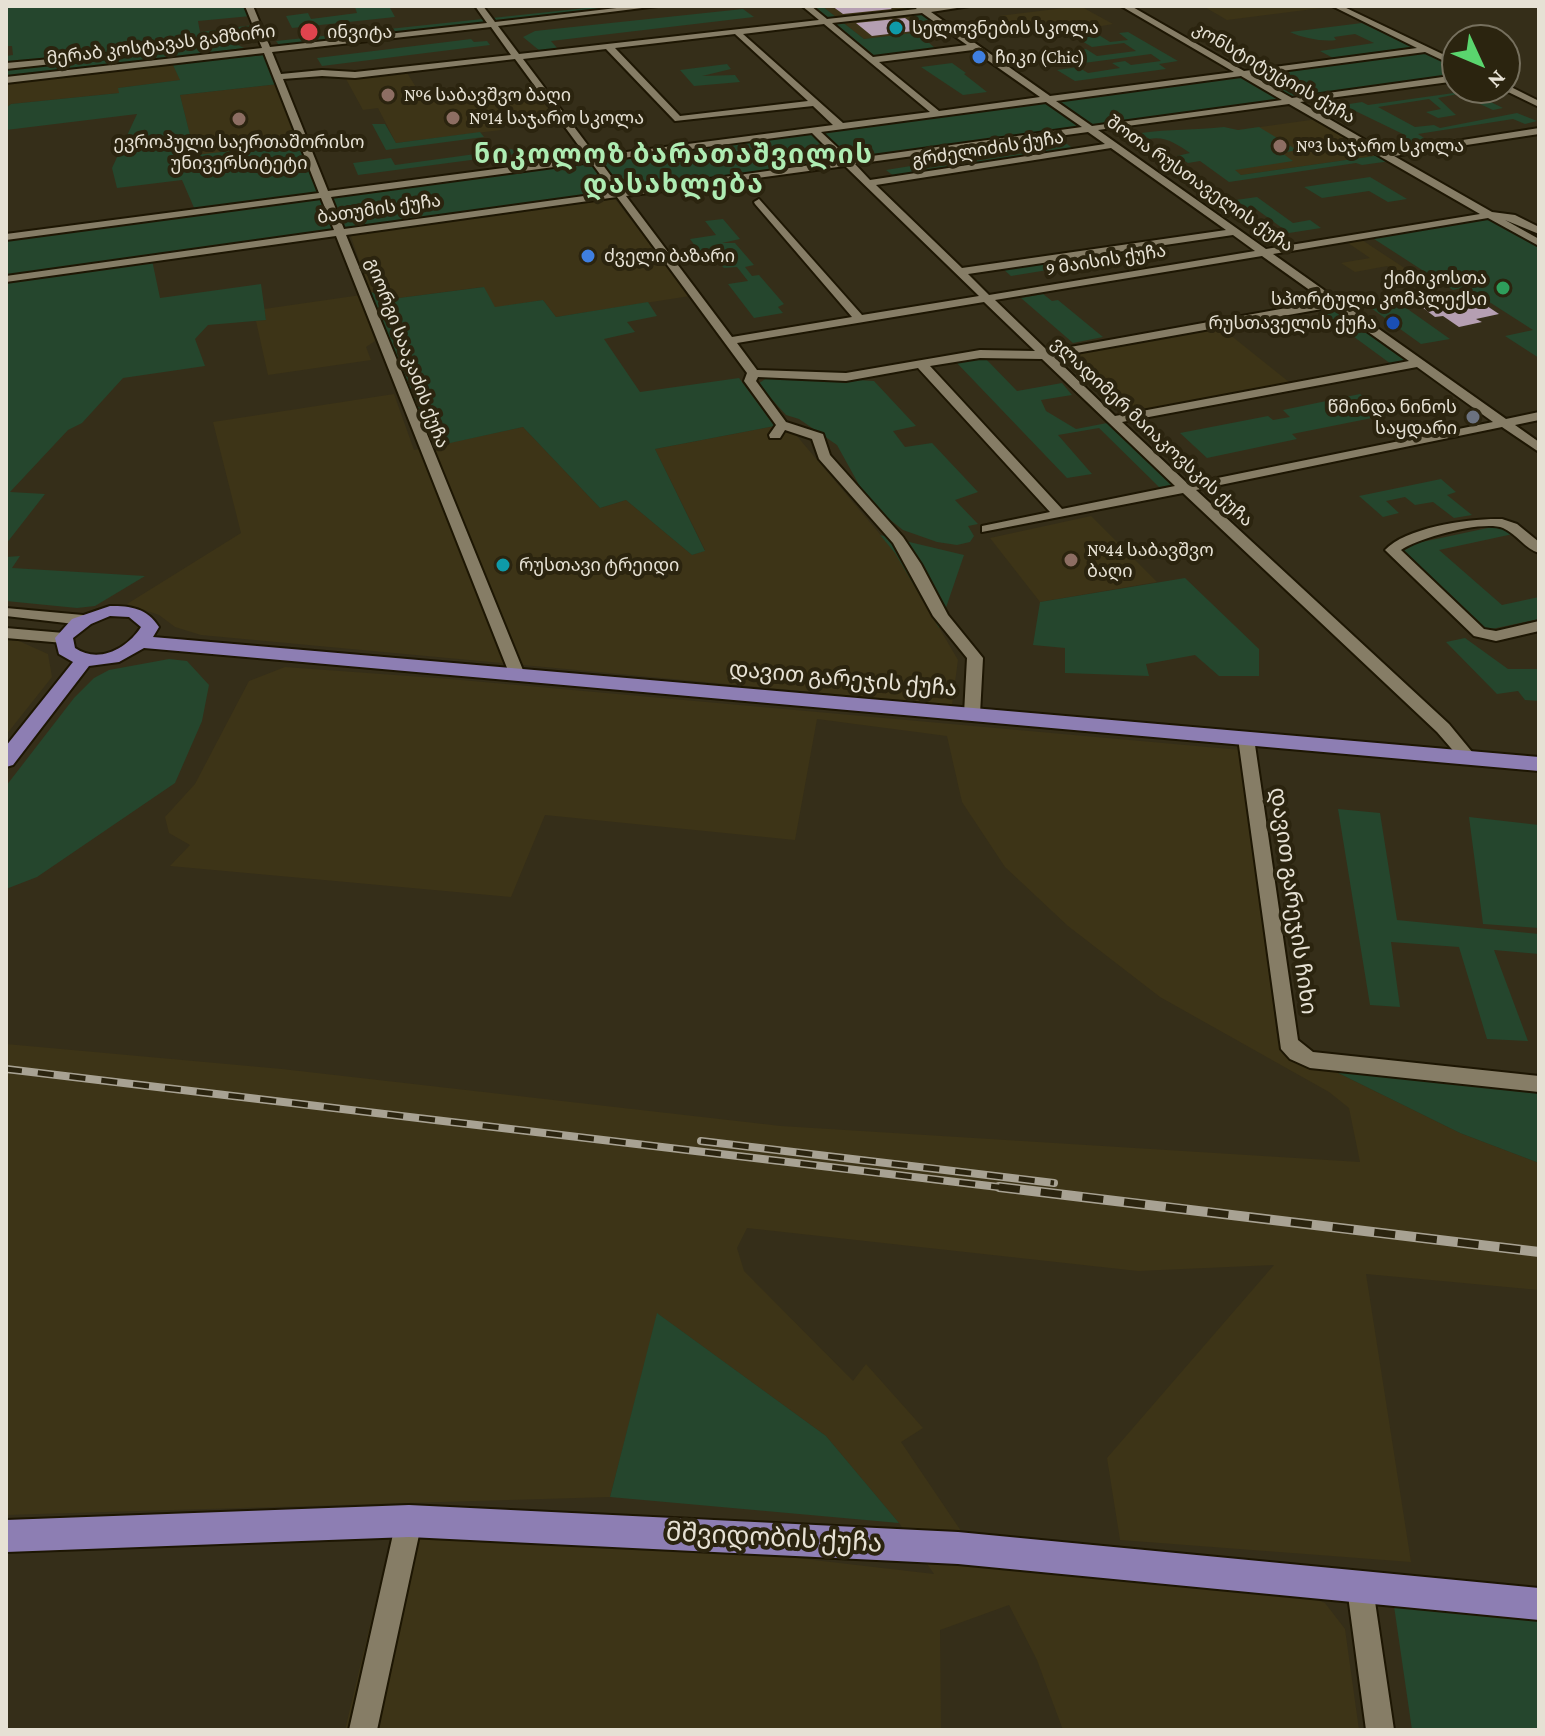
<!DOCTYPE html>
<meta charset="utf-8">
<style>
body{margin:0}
#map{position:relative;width:1545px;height:1736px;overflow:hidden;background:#352e19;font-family:"Crimson Pro",serif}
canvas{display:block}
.frame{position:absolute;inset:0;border:8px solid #e6e1d4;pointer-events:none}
.north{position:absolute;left:1441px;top:24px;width:80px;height:80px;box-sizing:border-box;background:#2b240f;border:2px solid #76705e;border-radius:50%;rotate:134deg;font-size:22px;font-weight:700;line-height:32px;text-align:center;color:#e6e1d4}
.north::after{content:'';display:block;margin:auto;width:28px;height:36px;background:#5ad56e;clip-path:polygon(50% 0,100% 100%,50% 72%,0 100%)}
</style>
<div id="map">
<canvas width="1545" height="1736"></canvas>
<div class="frame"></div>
<div class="north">N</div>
</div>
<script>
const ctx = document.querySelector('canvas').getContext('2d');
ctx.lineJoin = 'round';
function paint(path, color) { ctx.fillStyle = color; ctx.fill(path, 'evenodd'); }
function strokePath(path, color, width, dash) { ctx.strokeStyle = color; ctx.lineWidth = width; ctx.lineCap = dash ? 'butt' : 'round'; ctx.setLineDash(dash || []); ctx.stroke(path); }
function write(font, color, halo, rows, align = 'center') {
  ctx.font = font + ' "Crimson Pro","Noto Sans Georgian",serif'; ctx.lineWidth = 8; ctx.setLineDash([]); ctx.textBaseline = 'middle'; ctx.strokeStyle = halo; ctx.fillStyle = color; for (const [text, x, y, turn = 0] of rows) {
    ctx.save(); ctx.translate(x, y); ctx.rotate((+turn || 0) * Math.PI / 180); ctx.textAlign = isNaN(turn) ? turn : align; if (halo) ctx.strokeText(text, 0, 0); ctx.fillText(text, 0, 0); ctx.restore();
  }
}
paint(new Path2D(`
 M822,6h80l28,25 -66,8z
 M1080,6l33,18 -23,4 -6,-4 -58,8 -27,-16z
 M1203,6h124l2,1 -102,13z
 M172,63l9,17 -62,8v5l-108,11 -5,4v-25z
 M406,71l19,31 110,-13 18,25 -57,7 5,9 -105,13 -18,-35 -15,2 -17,-31z
 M279,84l22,59 -106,13 -15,-61z
 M1318,119l63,36 -140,20 -60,-37z
 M615,199l75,97 -134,21 -13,-17 -48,8 -12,-21 -84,11 -29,-6 -20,-58z
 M1362,240l53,35 -12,2 -16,-11 -32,6 -14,-9 29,-5 -22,-15z
 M361,295l14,46 -9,6 5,13 -103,15 -12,-54 10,-1 -2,-11z
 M1219,326l70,56 -159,32 -8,-4 -59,-54z
 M394,394l20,56 109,-23 77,81 26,-8 66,55 13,-5 -50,-101 120,-23 21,9 99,117 63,108 -6,45 -751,-70 -26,-8 -16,-12 -32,-11 114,-71 -28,-111z
 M1091,516l66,66 -117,20 -50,-64z
 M6,640l13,1 29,13 4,23 -46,58z
 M285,667l165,12 791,71 37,293 23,19 21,3 138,68 79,30v127l-173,-16 45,288 -291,-22 -13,-82 167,-193 -136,6 -391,-43 -10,20 7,23 109,110 13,-17 57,64 -22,14 83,123 317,29 24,9 20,26 14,101h-296l-26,-70 -28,-55 -69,25 1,100h-596l47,-197 361,20 181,21 -35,-51 -73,-87 -168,-122 -48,183 -604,18v-471l276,25 499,57 579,36 -11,-54 -20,-16 -169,-95 -92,-71 -63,-59 -43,-65 -15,-66 -130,-17 -22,121 -250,-25 -34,82 -341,-31 20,-21 -21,-12 -4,-16 30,-33 54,-103z`), '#3d3417');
paint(new Path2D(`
 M6,6h240l5,10 -53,5 2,11 53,-7 6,10 -253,29v-8l7,-1 -1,-9h-6z
 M389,6l6,11 -103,11 -6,-12 22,-3 3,6 46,-6 -2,-6z
 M605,6h38l-364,39 -3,-4z
 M814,6h8l42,33 65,-8 -27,-25h13l43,30 -32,4 11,10 -61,7z
 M743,9l11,8 -203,24 7,8 -18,2 -17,-14 12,-6z
 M1362,23l50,24 -79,11 -13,-7 54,-8 -19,-9 -21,3 2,3c-13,2 -34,-2 -46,-8z
 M1128,32l50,29 -19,3 7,5 -91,12 -18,-11 21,-3 10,6 32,-5 -8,-5 13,-2 6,4 30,-4 -10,-7 -67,9 -17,-11 19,-3 11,7 39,-5 -12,-8 -32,4 -17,-10 22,-3 13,8 18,-2 -9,-7z
 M471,39l3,3 13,-1 3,4 -168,21 -5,-8z
 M236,44l8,4 -238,31v-11z
 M1423,51l34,17v8l-1451,199v-35z
 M265,55l14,29 -99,11 15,60 106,-12 17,51 -123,16 -13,-30 -65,8 -5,-20 25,-54 -131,16v-22l5,-4 108,-11 -1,-5 62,-8 -8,-17z
 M952,63l14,10 -2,1 23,18 -24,3 -42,-28z
 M727,64l4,5 -29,7 33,-1 5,7 -46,4 -14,-16z
 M1468,91l35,17 -10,2 -35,-16 -20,4 18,17 -18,3 -12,-6 15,-3 -12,-10 -51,8 37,20 19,-2 6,3 77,-15 20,8 -12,3 -12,-5 -95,15 12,8 -15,3 -13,-7 5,-2 -64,-31 19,-3 6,3z
 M385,124l11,19 84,-11 4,5 -98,13 -14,-26z
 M1224,127l14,3 21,-3 38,23 -15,3 11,8 -58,9 6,5 140,-20 10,6 -29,4 -6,-2 -127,19 -29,-21 -12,2 -11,-7 13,-3c-14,-9 -24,-17 -41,-14l-8,-6c28,-4 54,-3 83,-6z
 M1067,144l8,6 -180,27 -9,-7 31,-5 5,4 130,-20 -2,-3z
 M512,149l4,5 -158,21 -5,-12 38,-5 4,7z
 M1370,177l37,22 -19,3 -19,-11 -47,7 -18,-11z
 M1257,197l36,26 17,-3 11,8 -32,5 -33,-24 -7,1 -13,-10z
 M723,219l17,20 -18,4h13l19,22 -9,2 7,9 7,-1 25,29 -6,3 5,6 -29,5 -26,-34 20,-3 -11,-14 -13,1 -4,-4 6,-2 -8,-10 -29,5 -6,-8 13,-2 -6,-8 26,-4 -11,-14z
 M1491,219l48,26v113l-34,-22 28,-6 -67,-43 -13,3 -82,-53z
 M1125,249l9,7 -123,20 -8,-7z
 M152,260l8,38 101,-14 5,36 -58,5 -13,14 10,27 -82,12 -41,45 -14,7 -58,62 35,2 -39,50v-262z
 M484,287l11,20 48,-7 13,17 92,-15 9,14 -30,6 8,10 -31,7 36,53 99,-14 36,48 -120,23 50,102 -13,4 -66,-55 -26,8 -77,-81 -91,20 -62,-155 29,6z
 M1043,294l9,7 6,-1 45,37 -30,6 -52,-45z
 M1392,298l58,41 -29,5 -57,-41z
 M1332,306l75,54 -16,4 -75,-55z
 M984,357l33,34 45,-8 10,12 -31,5 5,11 30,18 31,-6 66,62 -14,2 -60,-59 -41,7 34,39 -25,4 -112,-117z
 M771,375l103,6 42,45 -23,5 12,16 27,-4 46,49 -23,8 23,24 -10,2 6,10 -4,6 -13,3 -20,-3 -34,-12 -34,-27 -32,-58 -38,-26 -13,-4 -28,-31z
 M1360,394l27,21 -95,19 5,5 -90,19 -27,-25 88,-17 5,4 17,-3 -7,-7z
 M1441,479l15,13 -9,3 25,20 -18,3 -21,-16 -18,3 -10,-8 -19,4 13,12 -16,4 -24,-21z
 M1497,526l16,8 -74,16 63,55 37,-8v22l-52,11 -88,-80 4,-4z
 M880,535l84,20 -25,73 -44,-75z
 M20,556l-8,12 133,8 -50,30 -18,2 -71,-7v-44z
 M1185,578l74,71v27h-40l-24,-21 -49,9 3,12 -84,-3v-25l-32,-3 7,-43z
 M1465,638l43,31h31v32l-14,-1 -7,-9 -21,3 -51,-52z
 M169,659l18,2 22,24 -7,36 -27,62 -138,94 -31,12v-103l68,-88 20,-20 15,-8z
 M1338,809l42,4 17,107 142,14v20l-45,-4 34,91 -41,-2 -28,-92 -68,-5 9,65 -30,-2z
 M1469,817l70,8v103l-56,-4z
 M1322,1065l217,26v72l-79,-30z
 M657,1313l169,123 73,87 -289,-26z
 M1394,1606l145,14v110h-127z`), '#25462d');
paint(new Path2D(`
 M832,6h56l4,3 -49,5z
 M905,18l17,12 -50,6 -16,-13z
 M1444,296l6,4 22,-4 27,18 -23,5 6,3 -23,5 -16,-11 -8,1 -21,-16z`), '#b59fb2');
const minor = new Path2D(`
 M245,6h8l17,41 217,-24 -12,-17h8l12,16 139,-16h24l-160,20 21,28 300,-34 -17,-14h9l16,13 90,-10 -4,-3 12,2 45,-2 -39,6 119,84 184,-24 -113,-66h10l113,65 173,-23 -85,-42h10l115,55v6l-32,-15 -174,23 41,23 165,-23v6l-157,21 86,50 153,-24v6l-145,22 98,56 23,3 24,12v7l-34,-14 34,19v7l-51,-28 -215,36 233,165 33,-7v8l-24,5 24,17v10l-37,-25 -306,63 253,234 28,34 -2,4h-12l-26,-30 -254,-239 -201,39v-6l68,-14 -132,-144 -72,13 -88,-4 -2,4 30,41 37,12 7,21 73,82 18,27 27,51 35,43 -3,56 -8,5 -6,-1 -2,-4 3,-56 -34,-42 -40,-73 -74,-84 -7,-20 -27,-9 -5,8h-10l-1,-3 7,-10 -32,-44 3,-8 -130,-176 -271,38 179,440 -2,3h-12l-175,-442 -330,46v-6l328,-46 -13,-32 -315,42v-6l313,-41 -55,-140 -258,30v-6l256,-29zM922,13l45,32 -94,12 -41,-34zM824,24l106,88 -87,11 -100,-89zM491,27l20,28 -156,17 -33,-2 -41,4 -9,-22zM735,34l73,67 -128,15 -65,-68zM606,49l69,72 138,-15 20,19 -237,31 -73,-97zM973,50l67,47 -101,14 -60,-49zM515,59l72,98 -259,34 -45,-112 39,-3 33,2zM1241,76l41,24 -190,26 -36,-25zM1046,102l36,25 -232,32 -29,-27zM1289,104l191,110 -214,35 -168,-119zM1088,132l17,12 -235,36 -15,-16zM812,133l28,28 -218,30 -22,-30zM1111,148l115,82 -264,38 -86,-83zM591,162l22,30 -269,37 -13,-32zM845,166l134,130 -117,19 -103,-116 -5,3 1,2 97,113 -120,20 -106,-141zM1233,235l22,16 -266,44 -21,-21zM1262,256l63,45 -277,50 -53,-51zM984,302l51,49 -55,-1 -134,23 -89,-3 -20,-27zM1333,307l76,54 -294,55 -61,-59zM980,358l62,1 133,127 -113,23 -132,-143zM1417,367l76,55 -305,62 -66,-62z
 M129,52l-3,4 -120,13v-6z
 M1505,84l34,17v6l-37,-18z
 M1502,519l15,5 22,18v11c-14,-4 -22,-19 -36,-25 -21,-8 -84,10 -102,22l83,79 12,2 43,-10v10l-43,10 -22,-5 -89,-86c21,-23 86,-32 117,-31z
 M6,608l77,7 8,5 -8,5 -77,-9z
 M6,628l58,5 8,5 -8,5 -58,-5z
 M1246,733l8,5 44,302 15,12 226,24v16l-229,-24 -20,-9 -9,-10 -43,-311z
 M409,1508l9,4 4,9 -45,209h-28l47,-209 4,-9z
 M1360,1575l9,4 4,9 21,142h-28l-19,-142 4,-9z`);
const major = new Path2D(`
 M110,606c21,0 37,2 49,21l-6,10 1386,120v14l-1395,-123 -25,14 -30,4 -76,99 -7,2v-21l67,-84 -14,-8 -4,-16 17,-19zM110,616l19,1 12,10c-14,22 -43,37 -66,21l-2,-10 18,-14z
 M409,1505l549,27 581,56v32l-581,-56 -549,-27 -403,15v-32z`);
strokePath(minor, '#1d1603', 4);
strokePath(major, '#1d1603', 4);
paint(minor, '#867d66');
paint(major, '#8d7eb3');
const railFar1 = new Path2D(`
 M6,1069l1009,120
 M701,1141l353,42`);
const rail = new Path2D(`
 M999,1187l540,65`);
strokePath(railFar1, '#a8a293', 8);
strokePath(rail, '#a8a293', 10);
strokePath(railFar1, '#2b240f', 5, [16]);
strokePath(rail, '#2b240f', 7, [21]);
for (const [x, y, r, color] of [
 [896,28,8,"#0f9aa8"],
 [309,32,10,"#e0444e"],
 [979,57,8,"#3f7fe0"],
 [388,95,8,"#8d6e63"],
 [453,118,8,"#8d6e63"],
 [239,119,8,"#8d6e63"],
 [1280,146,8,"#8d6e63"],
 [588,256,8,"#3f7fe0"],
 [1503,288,8,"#2e9e5b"],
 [1393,323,8,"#1a4fb4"],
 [1473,417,8,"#6b7280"],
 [1071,560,8,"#8d6e63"],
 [503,565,8,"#0f9aa8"]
]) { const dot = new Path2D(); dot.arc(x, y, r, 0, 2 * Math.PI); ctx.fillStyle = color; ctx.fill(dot); strokePath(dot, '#2b240f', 3); }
write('18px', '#e6e1d4', '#2b240f', [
 ["სელოვნების სკოლა",912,28],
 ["ინვიტა",327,32],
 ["ჩიკი (Chic)",995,57],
 ["№6 საბავშვო ბაღი",404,95],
 ["№14 საჯარო სკოლა",469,118],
 ["ევროპული საერთაშორისო",239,142,"center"],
 ["უნივერსიტეტი",239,163,"center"],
 ["№3 საჯარო სკოლა",1296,146],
 ["ძველი ბაზარი",604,256],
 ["ქიმიკოსთა",1487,278,"right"],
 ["სპორტული კომპლექსი",1487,299,"right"],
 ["რუსთაველის ქუჩა",1377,323,"right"],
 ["წმინდა ნინოს",1457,407,"right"],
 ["საყდარი",1457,428,"right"],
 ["№44 საბავშვო",1087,550],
 ["ბაღი",1087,571],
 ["რუსთავი ტრეიდი",519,565]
], 'left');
write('18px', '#e6e1d4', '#2b240f', [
 ["მერაბ კოსტავას გამზირი",161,45,-7],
 ["კონსტიტუციის ქუჩა",1274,73,30],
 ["გრძელიძის ქუჩა",988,149,-9],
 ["შოთა რუსთაველის ქუჩა",1200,184,35],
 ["ბათუმის ქუჩა",379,209,-8],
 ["9 მაისის ქუჩა",1106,260,-9],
 ["გიორგი სააკაძის ქუჩა",407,353,69],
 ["ვლადიმერ მაიაკოვსკის ქუჩა",1152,432,43]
]);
write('22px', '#e6e1d4', '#2b240f', [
 ["დავით გარეჯის ქუჩა",843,679,5],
 ["დავით გარეჯის ჩიხი",1293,901,82]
]);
ctx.letterSpacing = '2px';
write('bold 26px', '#aeecb3', '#2b240f', [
 ["ნიკოლოზ ბარათაშვილის",674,155],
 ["დასახლება",674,185]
]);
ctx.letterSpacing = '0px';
write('26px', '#e6e1d4', '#2b240f', [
 ["მშვიდობის ქუჩა",774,1538,3]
]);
</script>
